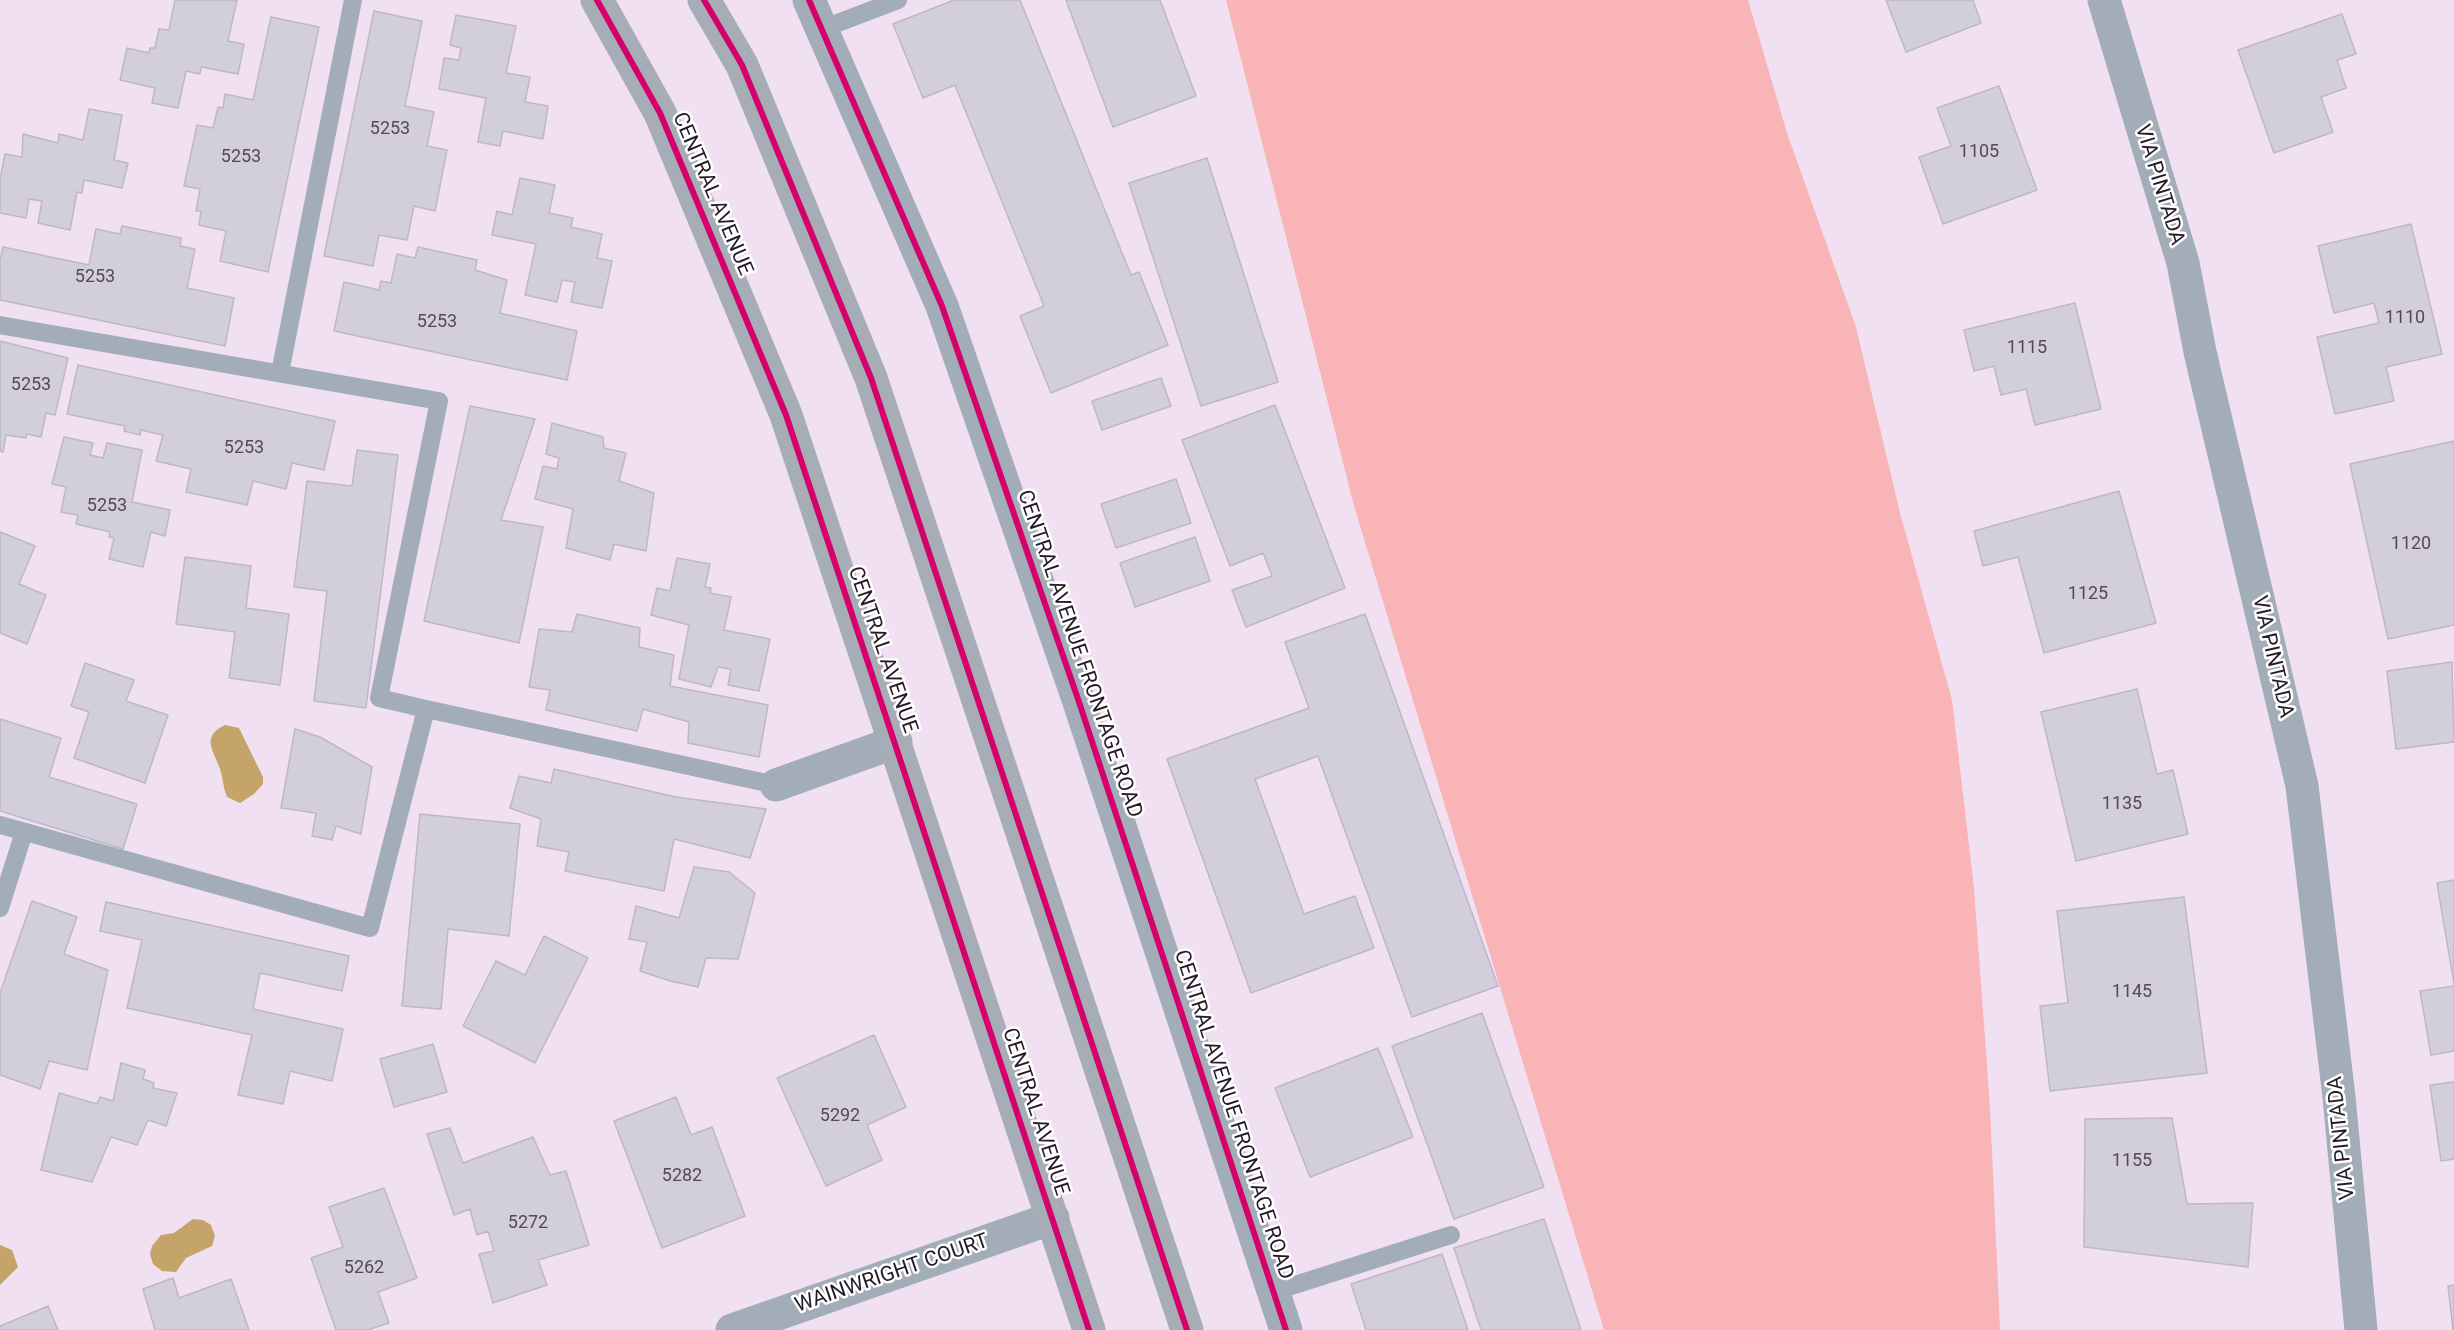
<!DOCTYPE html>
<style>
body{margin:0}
canvas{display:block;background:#f1e0f1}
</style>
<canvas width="2454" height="1330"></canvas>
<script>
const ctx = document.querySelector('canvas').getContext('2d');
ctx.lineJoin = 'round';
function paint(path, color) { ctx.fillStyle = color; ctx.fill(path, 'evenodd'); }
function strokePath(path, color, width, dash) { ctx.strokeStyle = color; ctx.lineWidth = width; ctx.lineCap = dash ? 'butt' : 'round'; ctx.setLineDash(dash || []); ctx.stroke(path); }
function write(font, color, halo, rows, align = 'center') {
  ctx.font = font + ' Roboto,sans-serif'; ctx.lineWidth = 5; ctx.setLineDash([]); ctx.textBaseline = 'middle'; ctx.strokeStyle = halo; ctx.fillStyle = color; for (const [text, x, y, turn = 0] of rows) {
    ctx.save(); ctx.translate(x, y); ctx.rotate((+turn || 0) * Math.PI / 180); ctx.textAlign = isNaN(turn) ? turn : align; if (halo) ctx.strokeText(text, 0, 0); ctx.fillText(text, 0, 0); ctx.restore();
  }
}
paint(new Path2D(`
 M1226,0h522l39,133 69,194 44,186 52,187 22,188 16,219 10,223h-396l-250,-824z`), '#f8b4b6');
paint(new Path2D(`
 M225,725l14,3 24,49v7l-9,10 -14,9 -13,-6c-4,-10 -4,-19 -7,-28 -6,-18 -20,-32 5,-44z
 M193,1219l10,1 8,5 4,11 -3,10 -26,12 -10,14 -14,-1 -9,-7 -3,-10 2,-8 9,-11 13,-2z
 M0,1245l12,5 6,17 -18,18z`), '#c4a469');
const building = new Path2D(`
 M175,0h62l-9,41 16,3 -6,30 -37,-7 -1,7 -14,-3 -8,37 -26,-5 3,-15 -35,-8 7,-32 22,5 1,-5h5l4,-19 10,1z
 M954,0h66l111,275 8,-3 29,73 -117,48 -31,-77 24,-10 -89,-221 -32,13 -30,-74z
 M1066,0h94l36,96 -83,31z
 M1886,0h87l8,23 -75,29z
 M374,11l48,10 -17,85 29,6 -7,34 20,4 -12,61 -21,-5 -7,34 -28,-5 -6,31 -49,-10z
 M2342,14l14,40 -19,6 9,28 -25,9 12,35 -59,21 -36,-103z
 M456,15l60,11 -10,47 24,4 -5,25 23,4 -5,33 -40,-8 -3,15 -22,-4 8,-44 -47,-9 5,-31 15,2 2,-12 -11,-3z
 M271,17l48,10 -51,245 -48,-11 6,-30 -27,-6 2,-14h-5l4,-22 -16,-3 13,-61 16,3 5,-21 5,1 2,-14 28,6z
 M1999,86l38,104 -94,34 -24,-67 32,-11 -14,-38z
 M89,109l33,6 -8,45 14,3 -6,25 -38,-8 -2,13 -5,-1 -7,38 -32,-7 4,-22 -13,-2 -3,19 -26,-5v-33l5,-26 17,3 1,-23 35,9 1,-9 24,6z
 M1207,158l71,224 -77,24 -72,-223z
 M520,178l35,7 -6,28 24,5 -2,9 31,7 -5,24 15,3 -10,47 -31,-6 4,-20 -13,-2 -5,22 -32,-7 11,-51 -44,-9 5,-24 15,4z
 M2411,224l31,130 -56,13 8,34 -59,13 -18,-77 62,-14 -5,-20 -40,10 -16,-67z
 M122,226l59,12 -1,8 15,3 -8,39 47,10 -9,48 -225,-46v-40l3,-13 86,18 7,-36 24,5z
 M418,247l59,13 -2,10 32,10 -7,33 77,18 -10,49 -233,-49 10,-49 35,8 2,-9 10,2 6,-29 18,4z
 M2075,303l26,106 -66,16 -9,-36 -25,6 -7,-29 -20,5 -10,-41z
 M0,341l68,17 -13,57 -9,-2 -5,24 -14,-3 -1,4 -20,-3 -3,17 -3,-1z
 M78,365l257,56 -11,49 -32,-7 -6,26 -33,-8 -6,24 -61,-13 5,-23 -35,-8 7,-26 -22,-5 -1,5 -16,-4 1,-5 -58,-12z
 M1161,378l10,28 -69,24 -10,-29z
 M1275,405l70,183 -99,39 -14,-37 40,-14 -9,-23 -33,13 -48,-126z
 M470,406l65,13 -34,101 42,7 -24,116 -95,-22z
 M552,423l51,14 1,11 22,5 -7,28 35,12 -8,58 -32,-7 -4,16 -44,-12 7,-39 -38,-10 8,-33 14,3 2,-11 -13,-4z
 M64,437l29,6 -3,12 13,3 4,-15 35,7 -10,52 38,8 -5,26 -14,-4 -8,35 -34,-8 5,-21 -5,-1 1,-5 -34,-8 2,-9 -17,-3 5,-25 -14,-3z
 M2454,441v184l-66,14 -38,-175z
 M357,450l41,5 -32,253 -52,-7 13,-110 -33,-4 13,-106 45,5z
 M1176,479l15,44 -75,25 -15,-44z
 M2119,491l37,132 -112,30 -26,-96 -35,9 -9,-35z
 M0,532l35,14 -16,38 27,11 -19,49 -27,-11z
 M1195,537l15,44 -75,26 -15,-44z
 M185,557l66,9 -5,42 43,6 -9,71 -51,-7 6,-46 -59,-8z
 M677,558l33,6 -5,23 6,1 -1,5 21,4 -7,33 46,9 -11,52 -31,-6 3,-16 -13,-2 -7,20 -32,-8 10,-54 -38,-10 6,-27 13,3z
 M577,614l63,14 -1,19 35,8 -4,31 98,19 -9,52 -71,-14 1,-21 -46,-13 -6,22 -91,-21 4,-20 -21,-3 10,-58 33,3z
 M1365,614l133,372 -86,31 -94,-261 -63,23 49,135 51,-18 19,52 -123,45 -84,-234 142,-51 -24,-66z
 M2452,662l2,80 -58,7 -9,-78z
 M85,663l49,17 -8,21 42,14 -23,68 -71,-25 15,-46 -18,-6z
 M2137,689l20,85 16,-4 15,64 -112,27 -35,-149z
 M0,719l61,19 -12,39 88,27 -14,45 -123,-38z
 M295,729l25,8 52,30 -11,67 -25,-8 -4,14 -20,-4 4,-23 -35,-5z
 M554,769l122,28 90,12 -16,49 -76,-19 -10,52 -99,-20 4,-19 -32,-6 4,-27 -31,-11 9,-32 32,7z
 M420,814l100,10 -11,112 -61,-7 -7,80 -39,-3z
 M694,867l35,5 26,21 -17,66 -32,-1 -8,29 -28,-6 -30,-10 7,-29 -18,-3 7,-33 43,12z
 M2454,880v104l-17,-101z
 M2184,897l23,176 -157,18 -10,-85 28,-3 -11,-92z
 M32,901l45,16 -13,37 44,16 -21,100 -38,-9 -9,28 -40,-14v-82z
 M106,902l243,54 -7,35 -82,-18 -7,36 90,20 -11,52 -42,-10 -7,33 -45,-9 14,-60 -125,-27 15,-68 -42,-9z
 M544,936l44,22 -53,105 -72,-37 33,-65 29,14z
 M2454,986v65l-23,4 -11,-64z
 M1482,1013l62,174 -90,32 -62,-173z
 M874,1035l32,72 -39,18 15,35 -56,26 -49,-108z
 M433,1044l14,48 -53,15 -14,-48z
 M1378,1048l35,89 -103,40 -35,-89z
 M121,1063l24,7 -2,9 11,4 -1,5 24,5 -11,33 -18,-6 -11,25 -26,-8 -19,45 -51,-12 18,-77 38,11 3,-7 13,4z
 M2454,1082v77l-13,2 -11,-76z
 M676,1097l15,38 21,-8 33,89 -83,32 -48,-127z
 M2172,1118l15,86 66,-1 -5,64 -164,-20 1,-128z
 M450,1128l13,35 70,-26 17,38 16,-4 23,74 -51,15 9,25 -54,18 -14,-49 15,-3 -6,-20 -11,4 -7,-26 -16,6 -27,-81z
 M384,1188l33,90 -39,14 11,31 -21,7h-32l-25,-72 32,-11 -14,-40z
 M1544,1219l37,111h-100l-27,-82z
 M1442,1254l26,76h-102l-15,-46z
 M173,1278l6,20 52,-19 18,51h-94l-12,-41z
 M2454,1285v45h-1l-5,-44z
 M48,1306l10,24h-58v-4z`);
paint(building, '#d3cedc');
strokePath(building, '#bdb8c6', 1.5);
strokePath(new Path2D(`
 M822,29l76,-29
 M0,325l439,76 -60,297 47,11
 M280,373l73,-373
 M0,825l370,103 56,-219 350,76
 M0,908l24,-76
 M1273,1292l178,-57`), '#a3adb7', 18);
strokePath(new Path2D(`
 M809,0l133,306 136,393 208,631
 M2104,0l79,263 17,89 102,434 37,311 22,233
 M776,785l120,-43
 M732,1330l321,-112`), '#a3adb7', 33);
strokePath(new Path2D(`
 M597,0l63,113 126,302 303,915
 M704,0l38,65 129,313 316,952`), '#a6adb7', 33);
strokePath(new Path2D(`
 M597,0l63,113 126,302 303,915
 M704,0l38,65 129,313 316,952
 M809,0l133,306 136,393 208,631`), '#d6006c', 6);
write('18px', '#534a56', null, [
 ["5253",390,129],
 ["1105",1979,152],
 ["5253",241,157],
 ["5253",95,277],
 ["1110",2405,318],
 ["5253",437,322],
 ["1115",2027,348],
 ["5253",31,385],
 ["5253",244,448],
 ["5253",107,506],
 ["1120",2411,544],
 ["1125",2088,594],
 ["1135",2122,804],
 ["1145",2132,992],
 ["5292",840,1116],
 ["1155",2132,1161],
 ["5282",682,1176],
 ["5272",528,1223],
 ["5262",364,1268]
]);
write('21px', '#251a25', '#fff', [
 ["VIA PINTADA",2159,185,73],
 ["CENTRAL AVENUE",712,194,67],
 ["CENTRAL AVENUE",882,650,71],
 ["CENTRAL AVENUE FRONTAGE ROAD",1079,654,71],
 ["VIA PINTADA",2272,657,77],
 ["CENTRAL AVENUE",1035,1112,72],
 ["CENTRAL AVENUE FRONTAGE ROAD",1233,1115,72],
 ["VIA PINTADA",2342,1138,-96],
 ["WAINWRIGHT COURT",892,1274,-19]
]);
</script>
